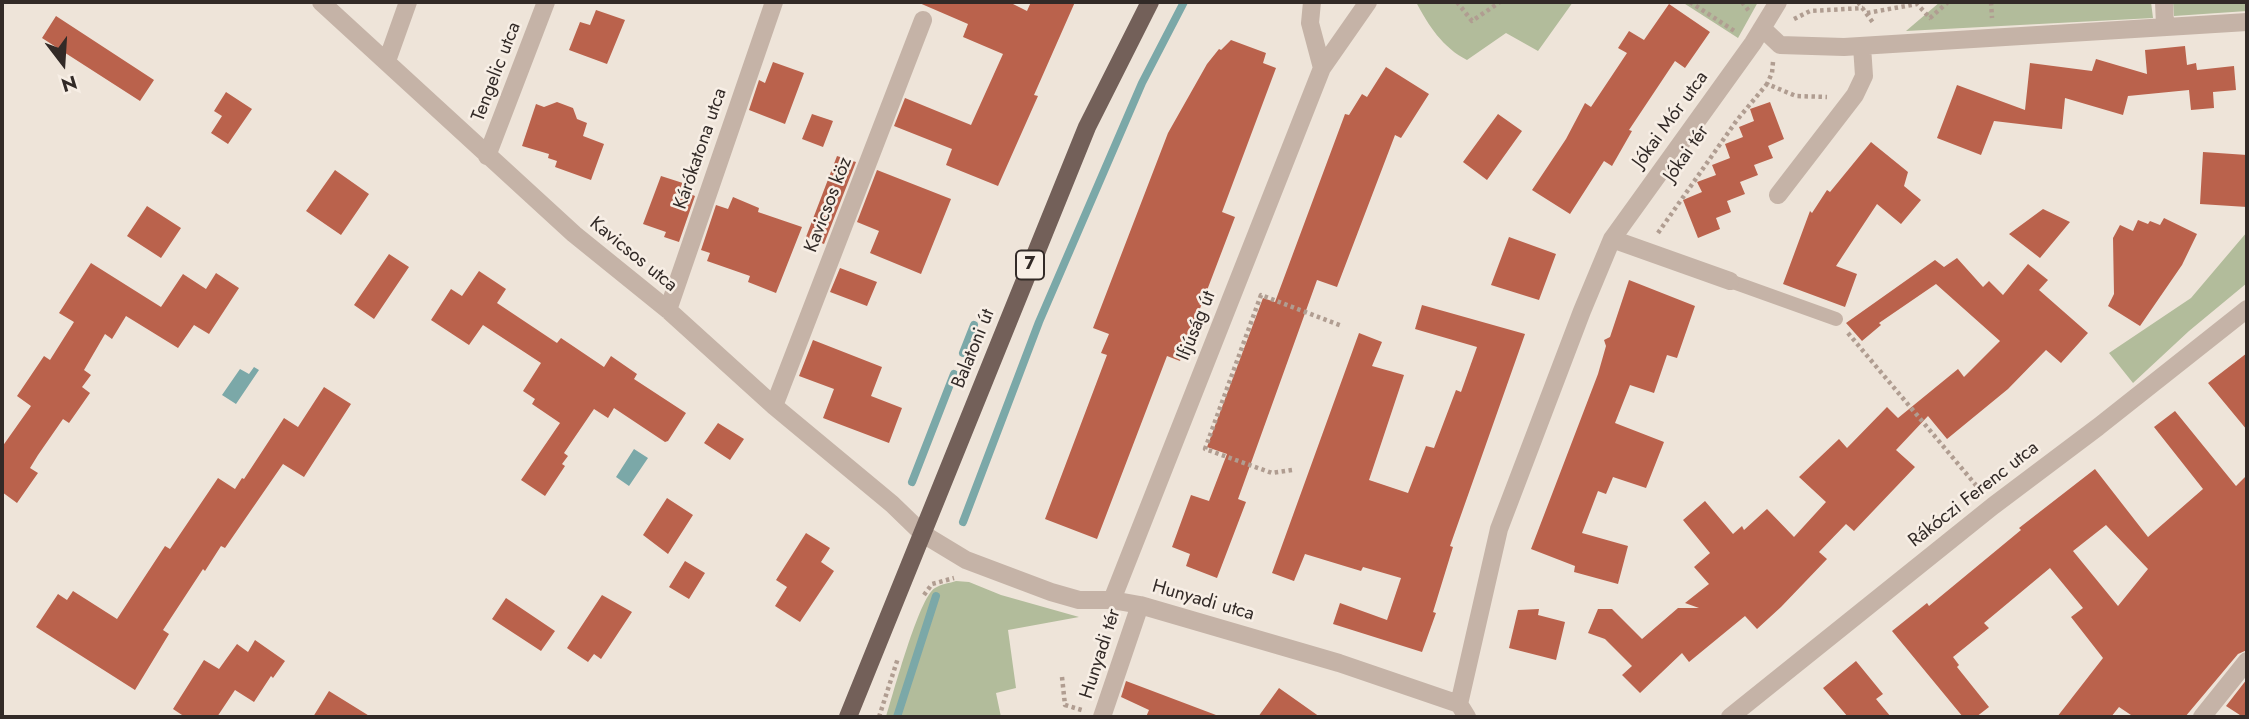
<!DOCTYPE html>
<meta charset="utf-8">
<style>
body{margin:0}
#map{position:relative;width:2249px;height:719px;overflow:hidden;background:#eee4d9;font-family:Jost,sans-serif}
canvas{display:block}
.frame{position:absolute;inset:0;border:4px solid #322a27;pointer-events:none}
.north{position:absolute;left:28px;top:28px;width:70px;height:70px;-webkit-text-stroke:5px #f7eee5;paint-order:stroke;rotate:163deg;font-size:19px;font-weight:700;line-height:28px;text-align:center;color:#322a27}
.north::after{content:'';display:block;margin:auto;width:24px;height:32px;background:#322a27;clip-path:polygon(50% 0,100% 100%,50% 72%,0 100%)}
</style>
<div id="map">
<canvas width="2249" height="719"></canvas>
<div class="frame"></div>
<div class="north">N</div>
</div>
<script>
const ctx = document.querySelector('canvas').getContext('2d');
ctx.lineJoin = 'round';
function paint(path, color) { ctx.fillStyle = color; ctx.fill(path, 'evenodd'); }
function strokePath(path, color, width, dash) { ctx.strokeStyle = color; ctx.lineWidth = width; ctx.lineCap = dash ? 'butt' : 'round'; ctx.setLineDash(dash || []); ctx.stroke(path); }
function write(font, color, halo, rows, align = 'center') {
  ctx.font = font + ' Jost,sans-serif'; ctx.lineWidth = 5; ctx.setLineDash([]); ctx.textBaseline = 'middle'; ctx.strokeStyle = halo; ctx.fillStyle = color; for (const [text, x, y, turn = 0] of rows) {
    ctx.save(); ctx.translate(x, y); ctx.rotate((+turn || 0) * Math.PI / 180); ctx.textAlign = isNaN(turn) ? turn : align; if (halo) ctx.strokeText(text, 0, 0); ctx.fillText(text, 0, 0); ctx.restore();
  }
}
paint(new Path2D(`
 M1416,2h157l-35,49 -32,-18 -39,27c-24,-12 -39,-35 -51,-58z
 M1682,2h76l-20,36z
 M1940,2h211l2,16 -247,13z
 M2173,2h74v9l-73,5z
 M2247,232v51l-58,48 -56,52 -24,-30 82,-55z
 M956,581l13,1 32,13 78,22 -71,13 8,58 -20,5 5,24h-115c7,-22 33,-120 49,-129 6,-4 15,-5 21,-7z`), '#b2bc9b');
paint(new Path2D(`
 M254,367l5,3 -23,34 -14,-9 18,-26 9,5z
 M634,449l14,9 -19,28 -13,-9z`), '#7ba8a8');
strokePath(new Path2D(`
 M963,353l11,-28
 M912,482l42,-108
 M963,522l76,-200 103,-239 42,-81
 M897,717l39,-121`), '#7ba8a8', 8);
paint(new Path2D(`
 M917,2h92l18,9 4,-9h44l-41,93 4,1 -40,90 -52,-21 6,-16 -58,-23 11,-28 66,27 32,-71 -40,-17 5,-13z
 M1669,4l41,28 -25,36 -10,-7 -46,69 3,1 -20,35 -8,-5 -34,53 -38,-24 34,-51 19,-36 6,4 36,-54 -9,-5 11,-17 15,9z
 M596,10l29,10 -18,44 -38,-14 11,-28 10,3z
 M56,16l98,64 -14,21 -98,-63z
 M1231,40l35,13 -3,10 13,5 -54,144 13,5 -55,144 -13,-5 -70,183 -52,-20 62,-164 -6,-2 8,-19 -16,-6 75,-195 39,-69 12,-15 2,1z
 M2185,46l2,19 9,-2 1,7 37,-4 2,24 -23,2 1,16 -23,2 -2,-20 -61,6 -5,19 -58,-17 -3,31 -68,-8 -13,34 -44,-17 20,-53 68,25 5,-47 62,8 4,-12 51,15 -2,-24z
 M773,62l31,11 -19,51 -36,-14 10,-30 6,3z
 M1386,67l43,27 -28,44 -6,-3 -58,152 -20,-7 -79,219 8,3 -29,76 -31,-12 4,-12 -18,-7 19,-52 18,6 18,-47 -20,-7 56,-149 12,4 70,-188 4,1 13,-21 5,3z
 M226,92l26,17 -24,35 -17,-11 11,-17 -8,-5z
 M557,102l16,6 4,11 10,4 -4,13 21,8 -13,36 -36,-13 2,-6 -9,-3 1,-4 -27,-8 14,-42 8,3z
 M1770,102l14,37 -16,7 5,12 -19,7 4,10 -18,7 5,12 -18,7 4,11 -15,6 4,11 -22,9 -15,-38 19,-8 -5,-10 19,-7 -4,-10 18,-7 -5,-14 18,-7 -4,-10 15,-6 -4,-12z
 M812,114l21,7 -10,26 -21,-8z
 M1498,114l24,17 -35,49 -24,-18z
 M1871,142l37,30 -4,14 17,14 -20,24 -24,-20 -41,62 21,8 -12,33 -62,-23 27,-73 2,2 15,-23 3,2z
 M2203,152l44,3v52l-47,-3z
 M837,156l19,6 -32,82 -18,-7z
 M335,170l34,24 -28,41 -35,-24z
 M877,170l74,29 -30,75 -51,-21 9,-22 -22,-9z
 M661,176l25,8 -3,7 12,5 -16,46 -15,-5 2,-5 -23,-8z
 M733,197l26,11 -1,4 44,15 -26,66 -28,-11 2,-6 -43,-15 3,-8 -9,-3 15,-45 12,4z
 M147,206l34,22 -20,30 -34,-22z
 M2043,209l27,13 -30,36 -31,-24z
 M2164,218l33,16 -15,31 -42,61 -32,-20 6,-12 -1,-56 7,-13 13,6 5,-11 10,4 2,-3 10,4z
 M1509,237l47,17 -17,46 -48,-15z
 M389,254l20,13 -35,52 -20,-14z
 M1957,258l26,29 6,-6 14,14 25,-31 20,16 -9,10 49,43 -27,30 -15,-13 -38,39 -61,50 -19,-23 -32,34 19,17 -61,64 -8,-7 -27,28 8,7 -46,48 -24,22 -12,-13 -56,46 -7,-9 -42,40 -18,-18 10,-9 -27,-27 -17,-6 10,-24h14l30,30 36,-31h21l-14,-5 24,-19 -15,-17 16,-14 -27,-33 22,-19 28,33 9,-8 2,4 23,-21 27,28 32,-35 -27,-25 40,-38 8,9 40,-41 11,11 60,-49 6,8 36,-36 -64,-57 -57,39 2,2 -19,16 -16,-18 89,-63 9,7z
 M91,263l70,44 22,-33 23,15 10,-16 23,15 -30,46 -15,-9 -16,23 -52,-32 -14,23 -7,-5 -21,36 7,5 -9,12 8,6 -21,30 -6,-4 -25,36 -8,13 8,5 -21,30 -15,-11v-45l29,-41 -14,-10 27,-40 6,4 24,-38 -15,-9z
 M840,268l37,14 -10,24 -37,-14z
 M479,271l27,18 -9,14 60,40 4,-5 43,29 7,-11 26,18 -3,5 52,34 -18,28 -3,1 -51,-34 -6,10 -14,-9 -30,44 4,3 -6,8 3,2 -20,30 -24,-16 39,-57 -28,-19 3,-5 -12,-8 18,-28 -58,-38 -14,20 -38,-25 20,-31 11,7z
 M1629,280l66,26 -18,52 -10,-3 -13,38 -24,-8 -15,38 49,19 -18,46 -33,-11 -7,17 -8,-3 -16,42 46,13 -10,38 -44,-12 1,-6 -44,-17 67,-175 8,-28 -2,-6 6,-3z
 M1422,305l103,29 -75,212 3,1 -20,65 3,1 -14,39 -89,-28 7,-21 47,17 14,-42 -38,-11 -2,4 -56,-17 -11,27 -22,-8 87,-240 23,9 -10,24 32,9 -35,105 39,13 18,-47 8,2 22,-58 5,2 16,-45 -62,-18z
 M813,340l69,27 -11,29 31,12 -13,35 -66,-25 11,-29 -35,-13z
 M2247,353v77l-39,-47z
 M324,387l27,17 -47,73 -21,-13 -58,84 -4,-2 -16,25 -2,-2 -40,61 6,4 -34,56 -99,-63 22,-33 9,6 6,-9 44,28 48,-73 5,3 48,-71 17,11 7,-11 2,1 40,-61 14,9z
 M2175,411l61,75 11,-11v175l-9,4 -53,63h-51l-15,-10 -8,10h-54l46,-59 -32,-41 12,-9 -33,-40 -66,55 5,5 -36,29 6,8 -2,2 32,40 -13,10h-13l-71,-86 35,-28 2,3 92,-76 -2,-2 76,-59 53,68 55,-48 -49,-62zM2106,525l42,44 -30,37 -45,-55z
 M718,423l26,16 -14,21 -26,-17z
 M667,498l26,17 -25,39 -25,-19z
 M806,533l24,15 -9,14 13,9 -34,51 -25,-16 12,-19 -11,-7z
 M685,561l20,12 -16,26 -20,-12z
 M602,595l30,17 -31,47 -7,-5 -6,8 -21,-14z
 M506,598l49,33 -14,20 -49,-32z
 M1539,609l-1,6 27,7 -9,38 -47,-12 9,-38z
 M255,640l30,21 -12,17 -2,-2 -17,26 -19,-12 -18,27h-32l-12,-8 31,-49 15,9 18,-25 11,8z
 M1856,661l27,33 -7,5 15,18h-43l-25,-29z
 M2247,679v38h-4l-17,-11z
 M1126,681l90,34v2h-70l3,-7 -28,-13z
 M1279,688l41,29h-62z
 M329,691l42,26h-58z`), '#ba624c');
strokePath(new Path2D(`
 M1457,2l15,19 28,-19
 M1690,2l46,30
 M1742,2l7,9
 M1858,2l16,22
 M1991,2l1,16
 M1867,13l50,-9 14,15
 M1930,18l18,-16
 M1794,19l16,-8 53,-3
 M1773,62l-1,11 -5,11 29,12 31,1
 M1658,233l79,-113 30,-36
 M1848,333l132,157
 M1292,470l-20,3 -67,-24 56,-154 81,31
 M924,595l8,-11 22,-6
 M1062,677l3,28 20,6
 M879,717l19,-59`), '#b09d91', 4.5, [3.5, 3.5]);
strokePath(new Path2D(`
 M1730,281l106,38`), '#c5b3a7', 14);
strokePath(new Path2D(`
 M321,2l253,232 94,76 106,96 118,98 31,30 43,26 85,32 28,8h33l28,5 199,58 120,41 8,13
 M1312,2l-2,21 12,45
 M2164,2l1,24
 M1762,28l18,17 64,2 403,-25
 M387,61l21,-59
 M487,156l59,-154
 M1778,195l77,-100 9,-19 -2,-30
 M1612,239l118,42
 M668,310l106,-308
 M774,406l149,-386
 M1112,600l210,-532 46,-66
 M1459,704l40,-175 83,-218 30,-72 141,-196 25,-41
 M1102,717l38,-112
 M1730,717l263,-211 105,-79 149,-118
 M2202,717l45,-56`), '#c5b3a7', 18);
strokePath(new Path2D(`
 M848,717l239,-590 63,-125`), '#736059', 18);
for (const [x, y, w] of [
 [1030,265,28]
]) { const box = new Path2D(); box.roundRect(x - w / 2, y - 14.5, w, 29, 5); ctx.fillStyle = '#f7eee5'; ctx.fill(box); strokePath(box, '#322a27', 2); }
write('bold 18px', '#322a27', null, [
 ["7",1030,265]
]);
write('19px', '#322a27', '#f7eee5', [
 ["Tengelic utca",497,72,-69],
 ["Jókai Mór utca",1671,120,-54],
 ["Kárókatona utca",701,149,-71],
 ["Jókai tér",1687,154,-55],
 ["Kavicsos köz",829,205,-69],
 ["Kavicsos utca",633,255,39],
 ["Ifjúság út",1197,326,-68],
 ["Balatoni út",974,349,-68],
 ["Rákóczi Ferenc utca",1974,495,-38],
 ["Hunyadi utca",1203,601,16],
 ["Hunyadi tér",1101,654,-72]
]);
</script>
